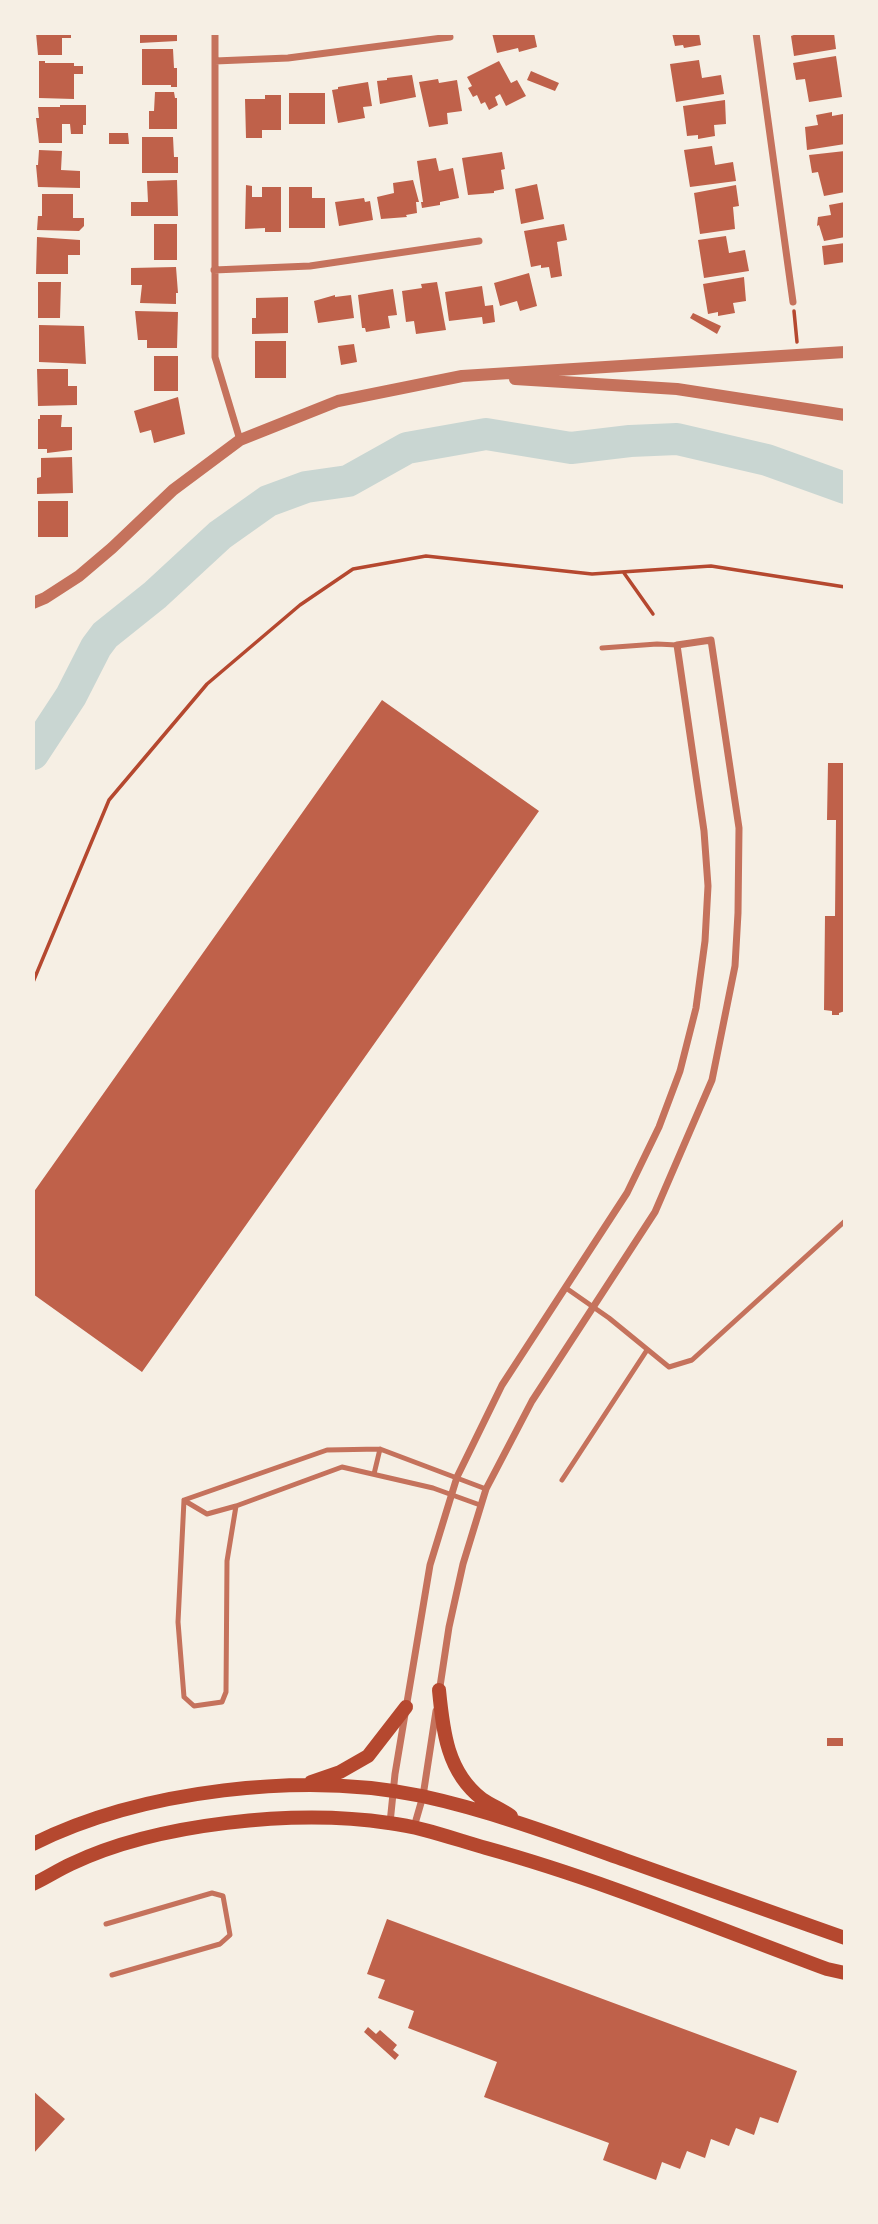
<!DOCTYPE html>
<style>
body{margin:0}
#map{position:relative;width:878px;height:2224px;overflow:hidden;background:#f6efe4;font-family:Raleway,sans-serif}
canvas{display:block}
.frame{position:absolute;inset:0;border:35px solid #f6efe4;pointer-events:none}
</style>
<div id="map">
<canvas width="878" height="2224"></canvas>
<div class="frame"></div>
</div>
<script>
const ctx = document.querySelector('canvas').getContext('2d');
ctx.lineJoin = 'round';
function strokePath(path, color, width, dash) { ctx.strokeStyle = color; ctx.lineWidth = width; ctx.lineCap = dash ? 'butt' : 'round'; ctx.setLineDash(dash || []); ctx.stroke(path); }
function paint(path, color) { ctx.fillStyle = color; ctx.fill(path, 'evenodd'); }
strokePath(new Path2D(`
 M33,754l38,-58 25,-49 9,-12 50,-40 65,-60 48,-34 38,-14 42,-6 59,-33 79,-14 85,14 59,-7 47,-2 90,21 78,28`), '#c9d6d2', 32);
paint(new Path2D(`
 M36,33h35v5h-9v17h-24z
 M140,33h37v8l-37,2z
 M492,33h42l3,14 -18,5 -1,-4 -21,5z
 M672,33h27l2,12 -17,3 -1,-3 -8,1z
 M799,33h35l2,16 -42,7 -3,-20z
 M142,49h31l1,19h3v19h-6v-2h-29z
 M836,56l6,41 -33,5 -4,-23 -9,1 -3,-17z
 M699,60l3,18 19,-3 3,19 -48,8 -6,-38z
 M39,61h6v2h29v3h9v8h-9v25l-35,-1z
 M499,61l12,22 6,-3 9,16 -20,10 -6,-12 -5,3 3,8 -9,5 -4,-8 -4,2 -4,-9 -4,2 -5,-9 4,-2 -5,-9z
 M531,71l28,12 -4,8 -28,-11z
 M412,75l4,22 -36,7 -3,-23 10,-1v-2z
 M438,79l1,4 18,-3 5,31 -15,2 1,11 -19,3 -10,-45z
 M368,82l4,24 -9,1 2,11 -27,5 -6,-33 6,-1v-2z
 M155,92h19l1,6h2v31h-28v-18h5z
 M289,93h36v31h-36z
 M265,95h16v35h-19v8h-16l-1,-39h20z
 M725,100l1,24 -12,1 1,11 -17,3v-4l-11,1 -4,-30z
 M60,105h26v20h-3v9h-12l-1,-10h-8v19h-23l-3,-25h3l-1,-11h22z
 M832,112v4l11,-2 2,30 -38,6 -2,-23 13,-2 -2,-10z
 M109,133h19l1,11h-20z
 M142,137h31l1,20h4v16h-36z
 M712,146l3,19 18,-3 3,19 -46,6 -6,-37z
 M39,150l23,1 -1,19 19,1v17l-42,-1 -2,-22h2z
 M845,151v41l-21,4 -6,-24 -6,1 -3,-18z
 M502,152l3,17 -4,1 3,19 -10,2v2l-26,2 -6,-37z
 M436,158l3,13 14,-3 6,30 -19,4v3l-18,3 -1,-6h2l-6,-41z
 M177,180l1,36h-47v-14h17l-1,-21z
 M413,180l6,22h-3l1,11 -11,2 1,2 -26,2 -4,-22 17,-4 -1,-10z
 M537,184l7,35 -23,5 -6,-35z
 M246,185l6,1v11h10v-10h19v45h-16v-4l-20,1z
 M736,185l3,21 -6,1 2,22 -35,5 -6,-41z
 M289,187h23v11h13v30h-36z
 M42,194h31v24h11v8l-5,5 -42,-1 1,-14h4z
 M364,198l1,4 5,-1 3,19 -34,6 -4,-24z
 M845,202v35l-21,4 -5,-16 -2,1 1,-9 13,-2 -2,-10z
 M154,224h23v36h-23z
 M564,224l3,16 -10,2 5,34 -11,2 -2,-11 -8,1v-3l-10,2 -7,-36z
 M726,236l3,17 16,-3 4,21 -45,7 -6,-38z
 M37,237l43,3v15h-12v19h-32z
 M845,243v19l-21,3 -2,-19z
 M176,267l2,26h-2v11l-36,-1 2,-18h-11v-17z
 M529,273l8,33 -17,5 -3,-10 -17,5 -6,-23z
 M744,277l2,24 -13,2 2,10 -17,3v-4l-10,2 -5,-30z
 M38,282h23l-1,36h-22z
 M437,282l9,48 -30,4 -2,-13 -8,1 -4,-31 20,-3 -1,-4z
 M482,286l3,20 8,-1 2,17 -12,2 -1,-7 -33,4 -4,-29z
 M393,289l4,26 -9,1 2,12 -24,4 -1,-4h-3l-4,-33z
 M335,295v2l16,-2 3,23 -36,5 -4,-22z
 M288,297v36l-36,1v-16h4v-20z
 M135,311l43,1 -1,36h-30v-8h-9z
 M693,313l28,13 -4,8 -27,-16z
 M39,325l45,1 2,38 -47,-2z
 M255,341h31v37h-31z
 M354,344l3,18 -16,3 -3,-19z
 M154,356h24v35h-24z
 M37,369h31v17h9v19l-39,1z
 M178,397l7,37 -31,9 -3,-13 -11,3 -6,-22z
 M40,415h22l-1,12h11v23l-25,3v-4h-9v-30h2z
 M72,457l1,36 -36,1v-16l4,-1v-19z
 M38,501h30v36h-30z
 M382,700l157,111 -397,561 -109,-78v-101z
 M828,763h17v248l-6,2v2h-7v-4l-8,-1 1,-94h10l1,-96h-9z
 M827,1738h16l2,8h-18z
 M387,1919l410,152 -19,52 -18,-6 -6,18 -18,-7 -7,18 -18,-7 -6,19 -18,-7 -7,18 -18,-7 -6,18 -53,-20 6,-17 -125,-46 13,-35 -89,-34 6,-17 -36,-13 7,-18 -18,-6z
 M368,2027l8,7 4,-4 17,15 -4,5 6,5 -4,5 -31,-28z
 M33,2091l32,28 -32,35z`), '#bf614a');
strokePath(new Path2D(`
 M794,311l3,31
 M624,573l29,41
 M33,982l76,-182 98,-116 93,-79 53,-36 73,-13 166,18 119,-8 134,21`), '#b5482f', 3.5);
strokePath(new Path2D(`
 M602,648l55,-4 20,1
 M566,1288l43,30 60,49 23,-7 153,-139
 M374,1474l6,-25
 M562,1480l85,-130
 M184,1500l-6,122 6,75 10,9 28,-4 4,-10 1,-131 9,-55
 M184,1500l143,-50 53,-1 106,40
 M185,1501l22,13 29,-8 106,-39 91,21 47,17
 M106,1924l106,-31 11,3 7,39 -10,9 -108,31`), '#c5725c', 5);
strokePath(new Path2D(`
 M215,33v324l25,83
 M756,33l37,269
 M215,61l73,-3 162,-21
 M214,270l96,-4 169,-25
 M390,1823l5,-49 35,-209 27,-88 45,-92 125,-192 32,-66 21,-56 16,-63 9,-67 3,-55 -4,-55 -27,-186 34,-5 28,188 -1,85 -3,53 -23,114 -57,132 -123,189 -46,88 -23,75 -14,63 -10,66
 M414,1827l9,-31 13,-85`), '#c5725c', 7);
strokePath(new Path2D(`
 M515,379l162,10 168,26
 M33,603l12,-5 34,-22 33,-28 61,-58 67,-50 98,-39 124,-25 383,-24`), '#c5725c', 12);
strokePath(new Path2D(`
 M439,1690c4,41 8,82 43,109 9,6 20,11 29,17
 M311,1782l29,-10 28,-16 38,-49
 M33,1844c108,-54 271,-73 389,-48 69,15 136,40 203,64 73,26 146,52 220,78
 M33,1884c13,-6 25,-14 38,-20 86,-41 224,-55 318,-41 33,4 65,16 97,25 116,32 228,79 341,121l18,4`), '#b5482f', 14);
</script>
